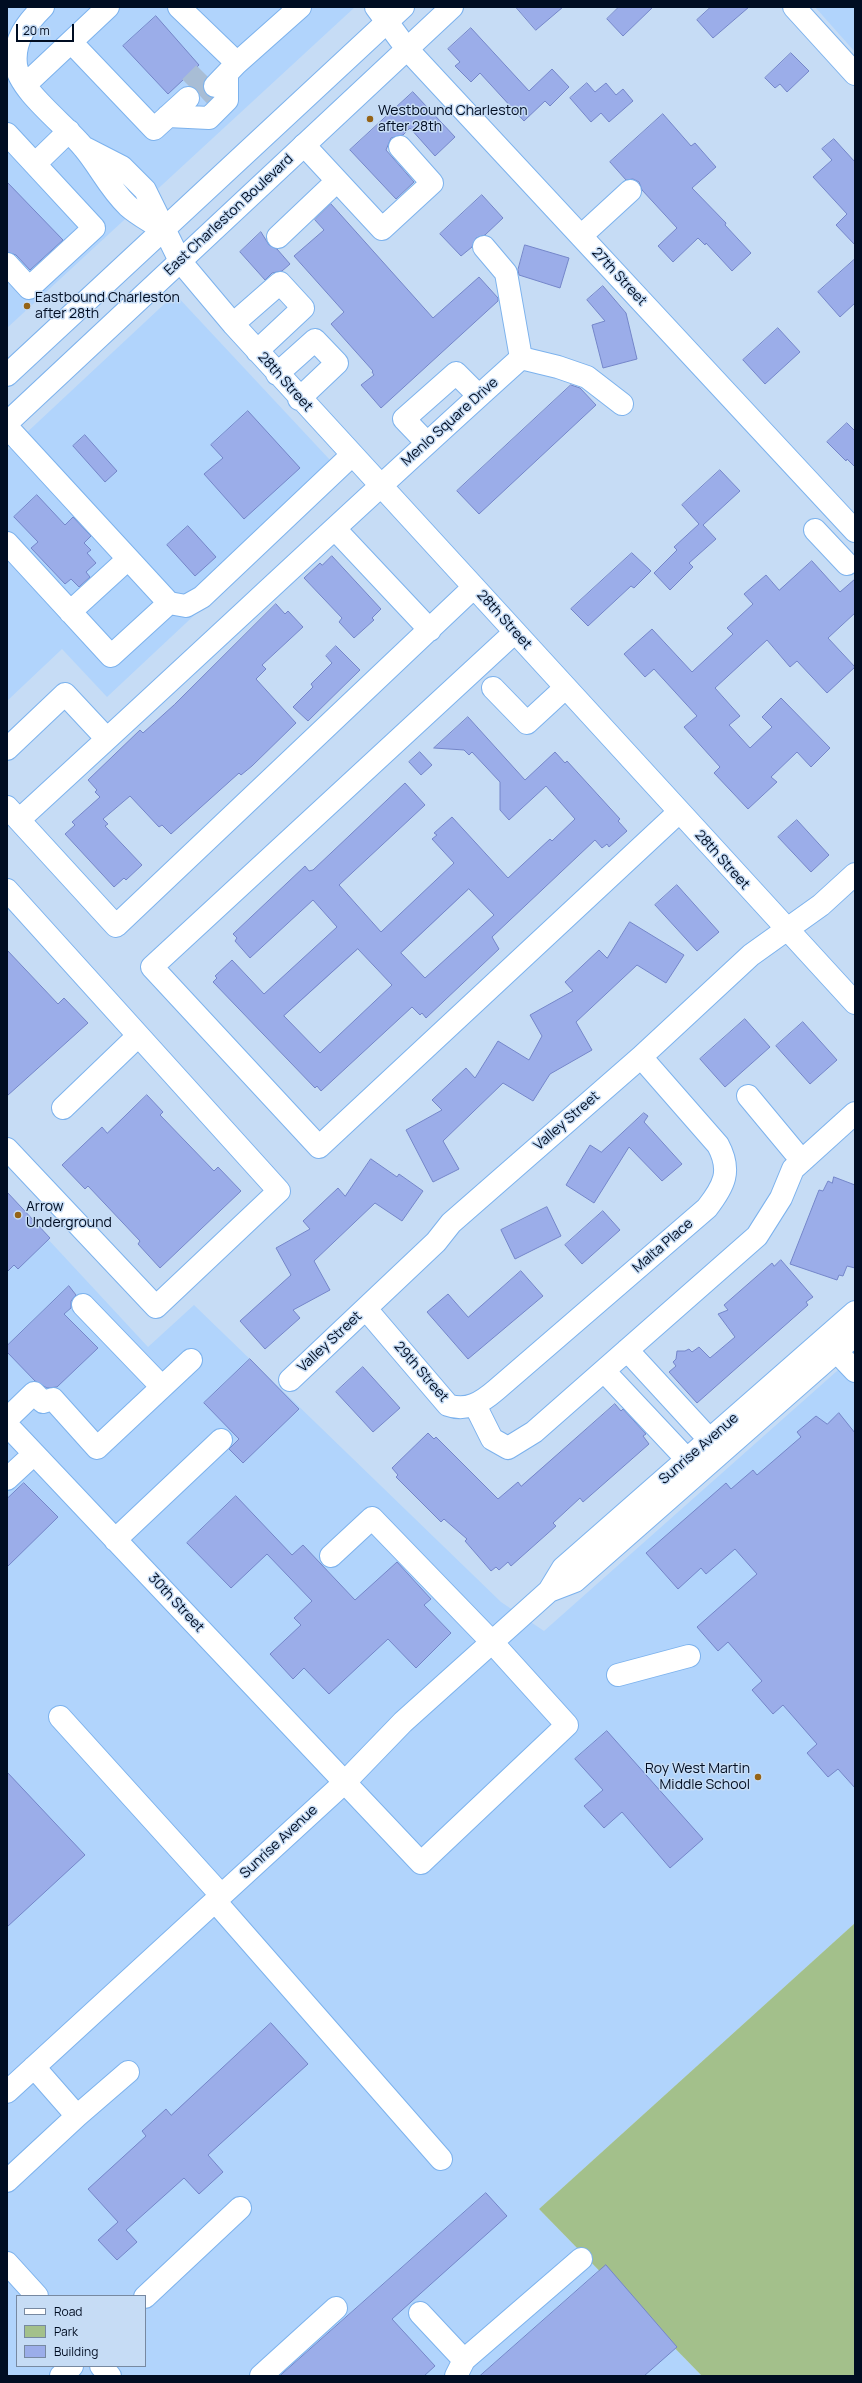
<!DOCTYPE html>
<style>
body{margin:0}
#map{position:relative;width:862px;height:2383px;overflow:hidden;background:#c6dcf5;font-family:Manrope,sans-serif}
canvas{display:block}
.frame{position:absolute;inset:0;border:8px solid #000d22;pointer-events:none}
.legend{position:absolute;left:16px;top:2295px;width:130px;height:72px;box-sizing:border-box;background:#c6dcf5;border:1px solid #7789a1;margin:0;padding:5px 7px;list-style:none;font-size:12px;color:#000d22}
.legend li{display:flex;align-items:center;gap:8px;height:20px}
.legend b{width:20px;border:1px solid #7789a1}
.scale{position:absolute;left:16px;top:24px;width:58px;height:18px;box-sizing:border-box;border:2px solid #000d22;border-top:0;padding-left:5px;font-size:12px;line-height:14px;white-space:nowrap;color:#000d22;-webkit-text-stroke:3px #c6dcf5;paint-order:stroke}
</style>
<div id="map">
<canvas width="862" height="2383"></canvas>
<div class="frame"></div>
<ul class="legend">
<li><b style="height:5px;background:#fff"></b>Road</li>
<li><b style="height:11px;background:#a3c08b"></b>Park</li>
<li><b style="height:11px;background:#9bade9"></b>Building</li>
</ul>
<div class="scale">20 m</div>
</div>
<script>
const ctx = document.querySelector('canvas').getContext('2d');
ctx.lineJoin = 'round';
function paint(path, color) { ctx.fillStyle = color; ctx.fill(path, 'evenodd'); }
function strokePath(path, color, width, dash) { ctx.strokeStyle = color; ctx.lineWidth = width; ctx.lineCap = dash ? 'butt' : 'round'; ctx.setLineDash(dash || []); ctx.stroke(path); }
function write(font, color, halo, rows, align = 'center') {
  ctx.font = font + ' Manrope,sans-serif'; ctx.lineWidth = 3; ctx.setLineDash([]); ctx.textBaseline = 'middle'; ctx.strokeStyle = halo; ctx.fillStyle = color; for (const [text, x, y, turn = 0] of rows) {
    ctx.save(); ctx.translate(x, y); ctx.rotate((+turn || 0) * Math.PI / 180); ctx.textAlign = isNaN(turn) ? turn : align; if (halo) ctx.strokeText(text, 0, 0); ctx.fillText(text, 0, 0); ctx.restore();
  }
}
paint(new Path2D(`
 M7,7h348l-348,321z
 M815,7h40v45z
 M175,294l169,181 -237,222 -45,-48 -55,52v-250z
 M7,1195l141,152 46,-42 307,297 43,29 311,-276v568l-316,286 163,167h-695zM17,2296h128v70h-128z`), '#b1d4fc');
paint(new Path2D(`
 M855,1923v453h-153l-163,-167z`), '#a3c08b');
const building = new Path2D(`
 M516,7h47l-27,23z
 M619,7h34l-30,29 -16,-17z
 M711,7h38l-36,31 -16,-18z
 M156,16l43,49 -31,29 -45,-48z
 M471,28l58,63 23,-22 17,18 -19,19 -5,-5 -21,20 -44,-48 -9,9 -16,-16 5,-4 -12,-13z
 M791,53l18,18 -22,21 -7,-8 -5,4 -10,-10z
 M587,83l8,9 11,-9 10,12 7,-6 10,12 -24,21 -8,-9 -10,9 -21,-24z
 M413,92l42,45 -20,19 -25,-28 -7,7 -12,3 -5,12 28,32 -18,17 -46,-49z
 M663,114l28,32 4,-3 21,24 -24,21 34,35 -1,2 26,28 -19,18 -26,-28 -1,2 -7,-7 -25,24 -15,-16 19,-18 -35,-38 -3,-8 -6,-3 -7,1 -16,-18z
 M834,139l21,23v83l-19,-20 11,-11 -34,-37 19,-17 -10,-11z
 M7,182l56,58 -33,30 -14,-15 -9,-3z
 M482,195l21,23 -18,17 -9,3 -4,9 -11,9 -21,-22z
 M331,204l102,114 46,-41 19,21v3l-117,107 -20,-23 13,-10 -2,-3 1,-1 -42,-47 13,-12 -50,-56 30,-26 -9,-10z
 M261,232l8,13 8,4 13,15 -8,7 -10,2 -7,7 -25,-28z
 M525,245l44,13 -9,30 -41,-13 -1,-5z
 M855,259v44l-15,14 -22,-25z
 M603,286l23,27 11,46 -34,9 -11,-43 13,-4 -18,-21z
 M778,328l22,24 -35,32 -22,-24z
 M571,385l9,3 16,17 -117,109 -22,-23z
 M248,411l52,57 -56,51 -40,-45 19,-16 -12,-13z
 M847,423l8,8v36l-8,-8 -1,2 -19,-19z
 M85,435l32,36 -12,11 -32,-36z
 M720,470l20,21 -37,34 13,14 -27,24 4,4 -23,23 -16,-17 23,-23 -3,-3 25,-23 -17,-19z
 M37,495l28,30 8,-8 18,19 -7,7 7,7 -4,3 9,10 -10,9 4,5 -11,10 -8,-8 -6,5 -34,-36 7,-6 -24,-25z
 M188,526l28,31 -21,19 -28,-31z
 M632,553l19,18 -17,17 -3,-2 -43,40 -17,-17z
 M332,556l49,53 -9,9 2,2 -20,18 -15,-16 3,-4 -38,-40 16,-15 2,2z
 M812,561l28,31 15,-13v34l-27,25 27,29 -28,26 -30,-32 -7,6 -23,-27 -52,48 25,28 -11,9 21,23 22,-21 -10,-10 19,-19 49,50 -19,19 -14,-15 -26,25 6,5 -29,27 -34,-36 6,-6 -36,-40 13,-11 -43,-47 -9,8 -21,-23 28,-25 40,43 41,-38 -6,-6 26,-24 -9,-10 22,-19 13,15z
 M276,604l9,10 3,-3 15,16 -41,38 4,4 -10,10 40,44 -44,43 -11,9 -2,-2 -68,61 -9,-9 -3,2 -29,-31 -27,23 5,5 -3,2 37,39 -16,15 -2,-2 -10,9 -49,-53 10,-9 -3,-3 28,-25 -5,-5 2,-2 -9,-10 52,-50 3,3 31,-28z
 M336,646l24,24 -52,51 -15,-14 20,-20 -2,-3 21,-21 -6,-7z
 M468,717l57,63 30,-28 10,11 2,-2 53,58 -2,2 9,10 -18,16 -2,-3 -5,4 -7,-8 -103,97 7,12 -73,69 -4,-5 -2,2 -8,-8 -91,84 -4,-5 -2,2 -102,-106 4,-4 -2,-2 17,-16 32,34 73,-67 -24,-27 -63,58 -15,-17 2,-3 -4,-4 72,-68 4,5 4,-1 92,-87 20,22 -86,80 42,47 73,-69 -22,-24 5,-4 -3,-2 18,-16 56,61 42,-39 2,2 23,-22 -29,-33 -37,34 -9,-10v-28l-28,-30 -3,3 -5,-5 -30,-2zM469,889l25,26 -69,63 -24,-25zM358,949l34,36 -72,68 -36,-37z
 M420,752l12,13 -11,10 -12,-13z
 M797,820l32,35 -18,17 -33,-35z
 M677,885l42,47 -22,19 -42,-46z
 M630,922l54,33 -18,28 -29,-18 -61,57 16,28 -42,24 -17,27 -30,-18 -60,58 16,28 -26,13 -27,-52 36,-20 -10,-10 34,-32 9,10 23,-37 31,19 13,-24 -12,-21 43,-24 -8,-9 34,-32 8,8z
 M7,950l51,54 6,-6 24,25 -81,73z
 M745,1019l25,28 -45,40 -25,-28z
 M803,1022l34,38 -27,24 -34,-38z
 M147,1095l16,17 -3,3 54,56 4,-4 23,24 -81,77 -22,-24 2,-3 -52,-55 -3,3 -23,-24 40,-38 5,6z
 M644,1113l4,3 -4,6 38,42 -20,17 -33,-34 -35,56 -28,-18 24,-40 11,7z
 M371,1159l26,18 2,-3 24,17 -21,30 -27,-18 -61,58 16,29 -37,20 7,8 -35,31 -25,-28 51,-46 -15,-27 34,-19 -7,-8 35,-33 7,8z
 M834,1177l21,8v83l-8,-2 -4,10 -4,-1 -2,5 -47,-16 29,-74 4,1 5,-10 4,2z
 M7,1192l43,46 -32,31 -4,-4 -7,7z
 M547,1207l14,29 -46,23 -14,-29z
 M603,1211l17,19 -38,34 -17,-19z
 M781,1260l32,37 -7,5 2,3 -111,98 -28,-31 7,-6 -3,-4 3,-3 1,-8h8l4,-2 3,3 7,-5 11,11 25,-21 -17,-23 10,-4 -4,-5 48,-42 2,3z
 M521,1271l22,25 -75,63 -41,-47 21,-18 20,23z
 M69,1286l7,9 -5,6v7l-7,6 34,34 -41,39 -10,1 -12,-7 -28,-29v-6z
 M250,1359l49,50 -56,54 -14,-14 10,-10 -35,-36z
 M363,1367l37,41 -27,24 -37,-40z
 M615,1404l6,7 2,-2 23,25 -3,2 6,8 -66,58 -3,-4 -27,25 3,3 -45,40 -3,-4 -9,8 -3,-3 -5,4 -26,-30 2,-2 -23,-20 -3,3 -45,-45 2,-2 -6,-7 36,-35 6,6 2,-2 62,62 20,-17 3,4z
 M839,1413l16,20v355l-17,-19 -10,8 -21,-24 10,-9 -34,-39 -10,9 -21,-24 10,-9 -34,-39 -10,9 -21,-24 60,-53 -22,-25 -29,25 -5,-6 -23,21 -32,-36 80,-70 5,6 22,-19 4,5 44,-38 -4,-5 19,-16 11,8z
 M24,1483l34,34 -51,50v-68z
 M236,1496l56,59 11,-10 52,55 42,-38 34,37 -7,6 27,28 -35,35 -28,-29 -59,55 -25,-26 -11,11 -23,-25 31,-29 -7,-7 18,-17 -45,-47 -36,34 -44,-45z
 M607,1731l96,108 -33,29 -48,-56 -18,16 -20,-22 19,-16 -28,-31z
 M7,1772l78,83 -78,72z
 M271,2023l37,41 -100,91 15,17 -24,22 -15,-16 -58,52 11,12 -20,18 -19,-20 20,-18 -30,-33 58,-53 -4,-5 24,-22 5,6z
 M486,2193l21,23 -115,103 43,47 -11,10h-144z
 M606,2265l71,82 -33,29h-164z`);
paint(building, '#9bade9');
strokePath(building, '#7486c9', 1);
strokePath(new Path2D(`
 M190,87l14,-14
 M202,98l13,-12`), '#a8bdd5', 22, [22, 11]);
const minor = new Path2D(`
 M43,7c-16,16 -30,33 -27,58 3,26 51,61 68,83 16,19 25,40 44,58 10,9 24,16 35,24
 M179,7l58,56
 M376,7l31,42 448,482
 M794,7l61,67
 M71,42l83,87 34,-31
 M25,85l83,-78
 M215,86l22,-23 63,-56
 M168,116l41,2 18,-18v-25
 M7,134l87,94 -65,60 -22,-24
 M304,145l78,84 50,-46 -32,-36
 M85,148l37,19 23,23 35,71 53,63 622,679
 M35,164l34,-33
 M581,236l49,-45
 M278,237l59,-56
 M484,247l22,26 15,85
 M233,324l47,-41 23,25 -46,43
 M521,358l37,9 29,10 35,27
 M277,374l38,-34 22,23 -38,36
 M7,427l162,176 -58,53 -104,-113
 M426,442l-22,-23 52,-46 23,23
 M335,529l95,101
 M815,530l32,34
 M169,603l17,3 16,-9 150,-142
 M70,612l58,-53
 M515,632l-363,335 167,180 360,-335
 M493,688l34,35 38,-35
 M7,749l58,-55 42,45c138,-127 274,-255 414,-381
 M7,807l109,119 358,-339
 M19,820l88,-81
 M7,890l272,301 -123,116 -149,-158
 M748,1096l54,65
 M63,1108l75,-72
 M83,1305l79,82
 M366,1309l82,96c19,7 34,-3 48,-15l211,-182c17,-22 25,-37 11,-63l-77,-88
 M627,1350l93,101
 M836,1351l19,20
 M604,1371l92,98
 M290,1380l146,-138 15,-19 190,-166 110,-102 70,-50 34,-31
 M475,1405l17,34 16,9 26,-16 223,-196 24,-38 12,-29 62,-56
 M7,1419l27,-26 9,9 10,-3 44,49 94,-88
 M7,1425l414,438 146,-138 -76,-84 -119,-123 -41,38
 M7,1479l27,-25
 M115,1540l106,-100
 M549,1591l26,-10 280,-246
 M618,1675l71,-19
 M60,1717l161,178
 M215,1901l226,258
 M7,2092l338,-310 58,-60 146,-131 14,-23 292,-256
 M77,2116l51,-44
 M7,2181l70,-65 -43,-49
 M7,2263l30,33
 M145,2297l95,-89
 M420,2313l44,47
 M101,2366l9,10
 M61,2376l11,-10
 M261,2376l75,-68
 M456,2376l8,-16 117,-101`);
const major = new Path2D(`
 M7,375l396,-368
 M7,423l445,-416`);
strokePath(minor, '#7cb2ed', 24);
strokePath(major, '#7cb2ed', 24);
strokePath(minor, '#fff', 22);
strokePath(major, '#fff', 22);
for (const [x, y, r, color] of [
 [370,119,4,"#956316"],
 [27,306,4,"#956316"],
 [18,1215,4,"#956316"],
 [758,1777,4,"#956316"]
]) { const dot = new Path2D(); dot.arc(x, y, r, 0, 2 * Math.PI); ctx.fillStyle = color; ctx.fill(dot); strokePath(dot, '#c6dcf5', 1.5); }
write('14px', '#000d22', '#c6dcf5', [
 ["Westbound Charleston",378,111],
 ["after 28th",378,127],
 ["Eastbound Charleston",35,298],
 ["after 28th",35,314],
 ["Arrow",26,1207],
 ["Underground",26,1223],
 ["Roy West Martin",750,1769,"right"],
 ["Middle School",750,1785,"right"]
], 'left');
write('14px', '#000d22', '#c6dcf5', [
 ["East Charleston Boulevard",229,215,-43],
 ["27th Street",619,277,47],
 ["28th Street",285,382,48],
 ["Menlo Square Drive",450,422,-42],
 ["28th Street",504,620,48],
 ["28th Street",722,860,48],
 ["Valley Street",567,1121,-41],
 ["Malta Place",663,1246,-41],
 ["Valley Street",330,1342,-43],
 ["29th Street",421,1372,49],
 ["Sunrise Avenue",699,1449,-41],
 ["30th Street",176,1603,47],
 ["Sunrise Avenue",279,1842,-43]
]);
</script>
